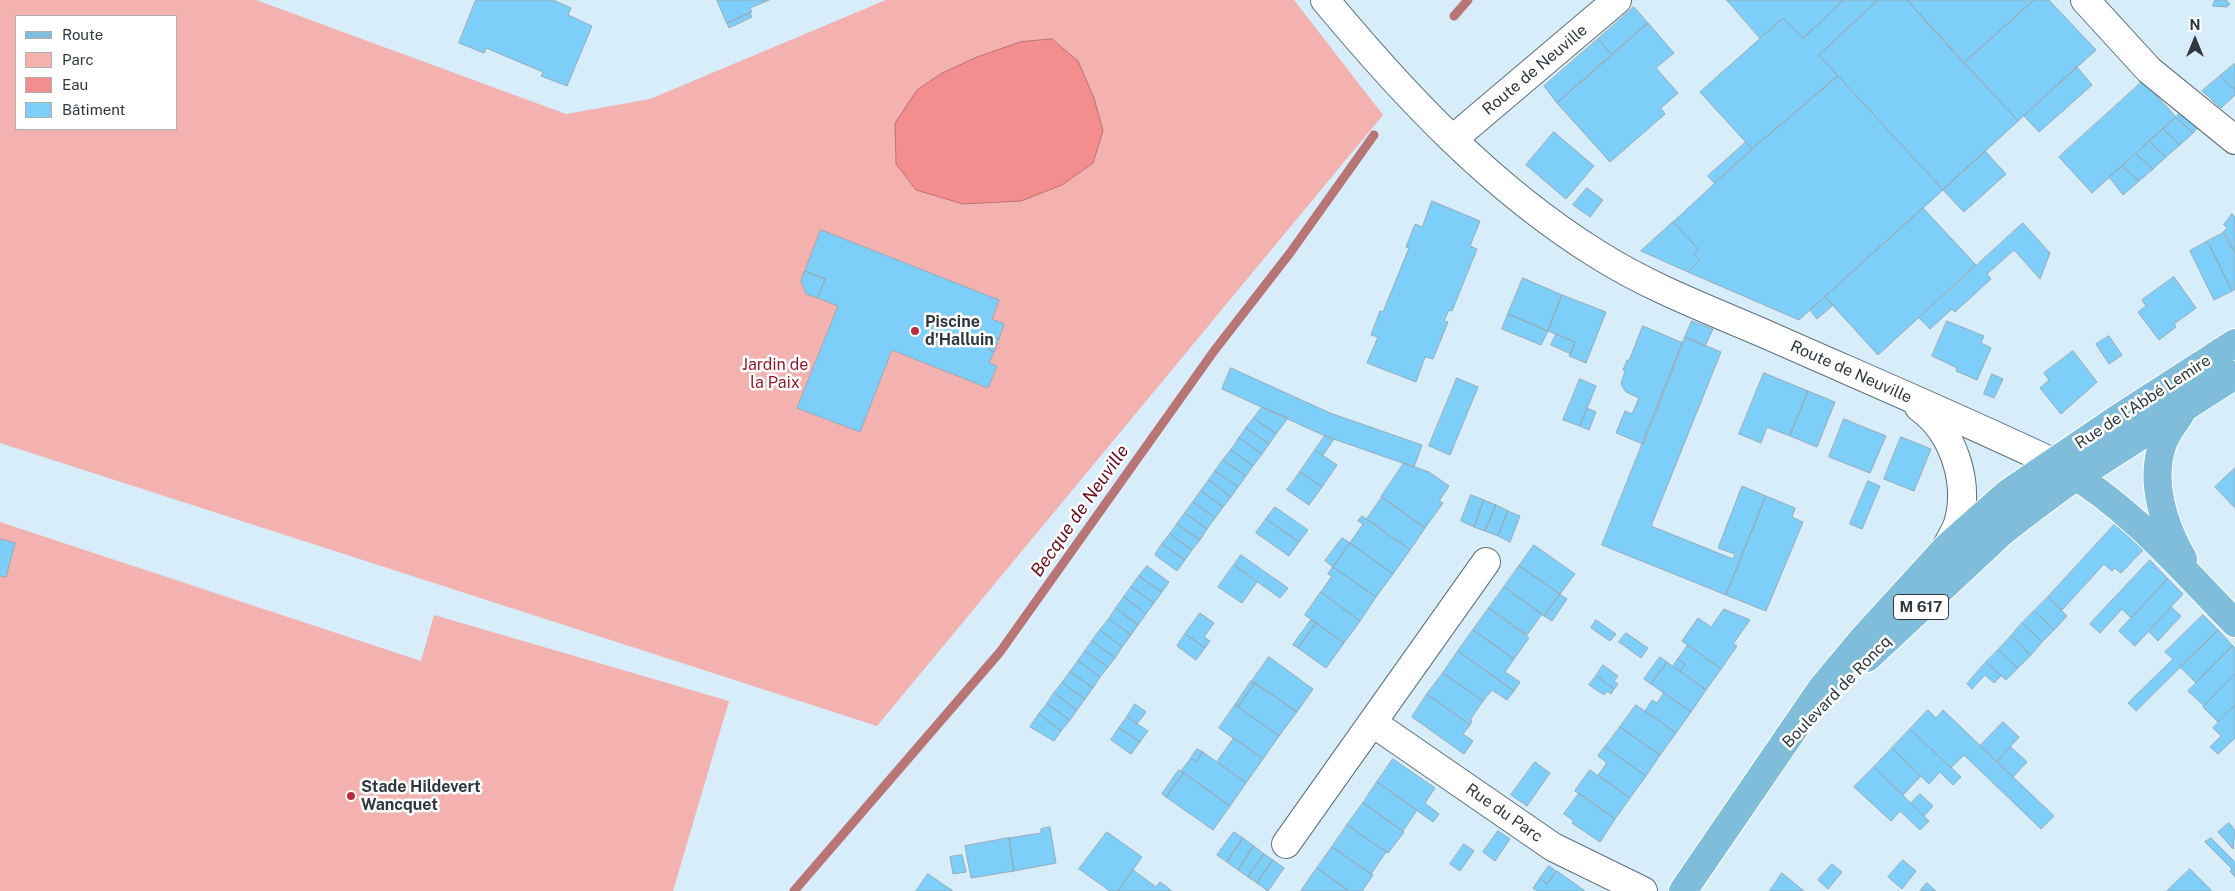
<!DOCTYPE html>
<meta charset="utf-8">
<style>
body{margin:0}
#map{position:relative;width:2235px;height:891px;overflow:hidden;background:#d8edfa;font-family:"Public Sans",sans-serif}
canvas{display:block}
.legend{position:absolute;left:15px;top:15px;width:162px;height:115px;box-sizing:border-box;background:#fff;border:1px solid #acafb1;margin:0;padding:6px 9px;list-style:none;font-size:15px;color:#30383d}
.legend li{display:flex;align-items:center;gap:10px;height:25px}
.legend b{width:25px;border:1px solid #acafb1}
.north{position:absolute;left:2170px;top:15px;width:50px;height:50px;-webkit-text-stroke:4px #fff;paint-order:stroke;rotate:0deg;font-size:14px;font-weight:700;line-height:20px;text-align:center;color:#30383d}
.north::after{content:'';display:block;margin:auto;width:18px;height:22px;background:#30383d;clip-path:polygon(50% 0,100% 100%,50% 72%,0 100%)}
</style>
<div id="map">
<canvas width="2235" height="891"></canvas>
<ul class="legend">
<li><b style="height:6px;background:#80bdda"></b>Route</li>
<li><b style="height:14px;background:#f3b1b0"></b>Parc</li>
<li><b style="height:14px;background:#f48d8e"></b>Eau</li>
<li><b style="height:14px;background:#7ecefa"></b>Bâtiment</li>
</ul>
<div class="north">N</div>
</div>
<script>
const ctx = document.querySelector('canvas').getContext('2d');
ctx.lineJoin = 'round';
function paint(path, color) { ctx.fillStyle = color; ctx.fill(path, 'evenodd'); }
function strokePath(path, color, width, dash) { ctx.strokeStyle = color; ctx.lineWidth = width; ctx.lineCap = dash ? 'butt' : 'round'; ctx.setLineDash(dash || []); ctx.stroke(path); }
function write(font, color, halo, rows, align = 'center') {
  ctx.font = font + ' "Public Sans",sans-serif'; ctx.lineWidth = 5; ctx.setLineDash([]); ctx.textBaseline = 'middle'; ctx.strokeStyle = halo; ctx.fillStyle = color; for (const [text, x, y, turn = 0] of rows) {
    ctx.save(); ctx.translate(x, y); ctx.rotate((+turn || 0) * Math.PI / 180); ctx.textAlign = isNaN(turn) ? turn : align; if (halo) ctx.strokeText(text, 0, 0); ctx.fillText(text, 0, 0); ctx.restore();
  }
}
paint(new Path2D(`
 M0,0h256l310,114 84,-15 236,-99h408l89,115 -506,611 -877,-283zM16,16h160v113h-160z
 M0,522l421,139 13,-46 295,86 -56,190h-673z`), '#f3b1b0');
const water = new Path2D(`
 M1052,39l26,22 16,37 9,33 -10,32 -31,22 -41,16 -58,3 -47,-14 -20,-26 -1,-41 22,-33 25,-17 35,-16 43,-15z`);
paint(water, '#f48d8e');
strokePath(water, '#b97476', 1);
strokePath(new Path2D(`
 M1454,16l14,-16
 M794,891l206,-239 214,-301 76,-98 84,-118`), '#b97476', 9);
const building = new Path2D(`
 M476,0h77l18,8 -3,7 24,11 -25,60 -26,-10 2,-4 -57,-24 -2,5 -25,-10z
 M717,0h52l-19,8 2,4 -25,11z
 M1727,0h117l-41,38 -20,-20 -23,20z
 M1844,0h34l-59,55 19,21 -86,73 -52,-57 83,-74 20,20z
 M1878,0h29l111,121 -75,69 -124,-135z
 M1907,0h127l-70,63z
 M2034,0h15l47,50 -78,71 -54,-58z
 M2215,0h11l4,4 -3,3 -14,-1z
 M1634,7l14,16 -36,32 -14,-16z
 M750,13l2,4 -23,11 -2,-5z
 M1648,23l26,30 -18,15 22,25 -17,15 4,6 -55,48 -53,-59z
 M1598,39l14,16 -55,48 -13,-17z
 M2234,64h1v26l-15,-14z
 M2077,67l15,18 -53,47 -15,-16z
 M1838,76l105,114 -144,130 -111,-48 12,-12 -6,-6 4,-5 -25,-27 79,-73z
 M2220,76l15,14v5l-14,13 -19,-17z
 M2143,81l33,36 -84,76 -33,-36z
 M2186,107l17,14 -10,12 -17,-16z
 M2176,117l17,16 -13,12 -17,-16z
 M2163,129l17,16 -14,12 -17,-16z
 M1554,132l40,34 -28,33 -40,-34z
 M2149,141l17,16 -13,12 -17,-15z
 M1746,142l6,7 -38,34 -6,-7z
 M1985,151l21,23 -42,38 -21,-22z
 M2136,154l17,15 -14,12 -17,-15z
 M2122,166l17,15 -16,14 -14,-18z
 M1587,188l16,12 -13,17 -17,-12z
 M1432,201l48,20 -10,25 7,3 -25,62 -3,-1 -5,11 4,1 -15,37 -8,-2 -9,25 -49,-19 11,-26 -7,-2 9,-24 3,1 26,-64 -3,-1 9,-23 7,3z
 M1923,208l53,57 -98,90 -53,-58z
 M2232,214l3,3v36l-8,-16 -4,-5 4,-4 -3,-3z
 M1673,222l25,27 -4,5 6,6 -12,12 -47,-21z
 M2023,223l27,30 -10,26 -26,-29 -27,24 4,5 -36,33 -3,-3 -22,20 -11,-11z
 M821,230l178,70 -7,19 12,5 -5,15 -5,-2 -5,13 5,2 -5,11 8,3 -9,22 -96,-38 -32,82 -63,-24 41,-102 -20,-8 7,-19 -20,-8z
 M2223,233l12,20v36l-3,2 -22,-45 -4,-4z
 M2206,242l4,4 22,45 -18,9 -24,-49z
 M805,271l20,8 -7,19 -12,-4 -5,-13z
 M2174,277l22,31 -22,16 2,3 -17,13 -21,-28 8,-6 -4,-6z
 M1523,278l39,17 -14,36 -40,-17z
 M1562,295l44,17 -20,51 -17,-7 6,-14 -27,-11z
 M1825,297l8,8 -16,14 -7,-9z
 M1508,314l40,17 -7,14 -39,-16z
 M1692,321l21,8 -8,17 -20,-9z
 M1947,321l37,15 -3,7 10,5 -14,32 -21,-9 1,-3 -25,-12z
 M1643,326l40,17 -40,101 -27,-11 9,-22 7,3 7,-16 -13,-6 -5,-8 4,-13 -2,-1 4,-10h2z
 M1556,334l19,8 -4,12 -20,-9z
 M2109,336l13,19 -13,9 -13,-20z
 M994,337l5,2 -5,13 -5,-2z
 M1685,337l36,15 -70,174 82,33 2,-5 -17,-6 24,-62 24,10 -40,99 -124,-50z
 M2073,351l24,31 -36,32 -21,-26 9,-8 -5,-7z
 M1231,368l99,45 92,32 -8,22 -89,-31 -103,-47z
 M1764,373l44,18 -18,45 -23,-9 -6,16 -22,-9z
 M1992,374l11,5 -9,19 -10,-4z
 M1457,378l21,9 -28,68 -21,-9z
 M1580,379l16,7 -16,40 -17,-6z
 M1808,391l27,11 -18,45 -27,-11z
 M1262,407l26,11 -12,16 -22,-16z
 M1587,408l9,4 -7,18 -9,-4z
 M1254,418l22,16 -7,10 -23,-16z
 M1844,419l42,17 -16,37 -41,-16z
 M1246,428l23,16 -7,10 -23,-16z
 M1325,436l9,3 -11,16 -8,-5z
 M1901,437l30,12 -17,42 -30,-12z
 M1239,438l23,16 -9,12 -22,-16z
 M1231,450l22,16 -7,10 -23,-16z
 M1315,450l22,15 -15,22 -22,-15z
 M1223,460l23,16 -8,11 -23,-16z
 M1404,463l25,9 20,14 -10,15 4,2 -18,25 -44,-31z
 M2235,468v40l-20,-21z
 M1215,471l23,16 -7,10 -22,-17z
 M1300,472l22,15 -13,18 -22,-15z
 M1209,480l22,17 -8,10 -22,-16z
 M1868,481l12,5 -18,43 -12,-5z
 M1201,491l22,16 -8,11 -22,-16z
 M1471,495l13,5 -10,27 -13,-6z
 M1766,496l29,12 -3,9 11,5 -37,89 -40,-16z
 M1382,497l43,31 -15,22 -43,-31z
 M1484,500l12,5 -11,26 -11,-4z
 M1193,502l22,16 -8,11 -22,-16z
 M1496,505l12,6 -10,25 -13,-5z
 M1275,507l33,23 -9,12 -33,-23z
 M1508,511l12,5 -10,26 -12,-6z
 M1185,513l22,16 -7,11 -23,-16z
 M1362,516l48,34 -17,24 -43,-31 13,-19 -5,-3z
 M1266,519l33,23 -10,14 -33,-23z
 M1177,524l23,16 -8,10 -22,-16z
 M2115,524l28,26 -22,23 -6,-5 -3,3 -8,-7 -42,46 -14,-13z
 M1170,534l22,16 -7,10 -23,-16z
 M1342,538l8,5 -17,24 -8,-6z
 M0,539l15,4 -9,34 -6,-1z
 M1350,543l43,31 -17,23 -43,-30z
 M1162,544l23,16 -8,11 -22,-16z
 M1534,545l41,29 -15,20 -41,-28z
 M1241,555l47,33 -8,10 -46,-33z
 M2150,560l18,19 -37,39 -9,-9 -22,24 -10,-9z
 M1234,565l23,17 -15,21 -24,-16z
 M1147,566l22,16 -7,10 -23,-16z
 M1519,566l41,28 -16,22 -40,-29z
 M1333,567l43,30 -16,24 -39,-29 11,-16 -4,-2z
 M1139,576l23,16 -8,11 -23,-16z
 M2168,579l15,15 -48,52 -16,-15z
 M1131,587l23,16 -8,11 -22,-17z
 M1504,587l38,27 -15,21 -38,-27z
 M1321,592l39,29 -16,22 -39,-28z
 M1560,594l7,5 -15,22 -8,-5z
 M1124,597l22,17 -8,11 -22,-17z
 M2048,597l19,19 -13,14 -20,-19z
 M2171,607l10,9 -23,25 -9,-9z
 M1116,608l22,17 -7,10 -22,-16z
 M1489,608l40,30 -15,21 -41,-29z
 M1724,609l26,11 -17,24 4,2 -16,23 -39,-28 16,-23 13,9z
 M2034,611l20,19 -12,12 -20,-19z
 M1200,613l14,10 -10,14 6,4 -5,7 -20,-14z
 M2203,615l15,15 -82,81 -8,-8 45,-44 -8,-7z
 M1109,619l22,16 -9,12 -22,-17z
 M1311,620l5,3 -18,25 -5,-3z
 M1596,620l20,14 -6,7 -19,-13z
 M1316,623l28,20 -18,25 -28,-20z
 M2022,623l20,19 -11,13 -20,-19z
 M1100,630l22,17 -7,11 -23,-17z
 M1473,630l41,29 -9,13 15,10 -6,9 -56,-40z
 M2218,630l15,16 -37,37 -16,-16z
 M1626,633l22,15 -7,10 -22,-16z
 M1185,634l20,14 -9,12 -19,-14z
 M2011,636l20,19 -13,13 -20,-18z
 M1092,641l23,17 -7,9 -23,-16z
 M1688,645l33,24 -15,21 -26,-19 5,-7 -7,-5z
 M2233,646l2,2v26l-31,32 -16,-15z
 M1998,650l20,18 -12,12 -20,-18z
 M1085,651l23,16 -8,10 -22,-16z
 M1458,651l56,40 -7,9 -15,-10 -9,11 -40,-28z
 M1269,657l44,32 -16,23 -45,-31z
 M1660,657l7,5 -16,22 -7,-5z
 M1678,659l7,5 -5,7 -7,-5z
 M1078,661l22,16 -7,11 -23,-16z
 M1667,662l39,28 -15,22 -40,-28z
 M1986,662l15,14 -7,7 -9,-8 -13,14 -5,-5z
 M1603,665l15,11 -4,5 4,3 -4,5 -18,-13z
 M1070,672l23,16 -8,11 -23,-16z
 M1443,673l40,28 -13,19 2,1 -2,4 -43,-31z
 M2235,674v31l-17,17 -15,-15z
 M1596,676l18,13 -3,5 -4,-3 -3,4 -15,-10z
 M1251,681l4,2 -17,24 -3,-2z
 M1062,683l23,16 -8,11 -23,-17z
 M1255,683l42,29 -18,24 -41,-29z
 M1054,693l23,17 -7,10 -23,-16z
 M1664,693l27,19 -15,21 -31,-22 7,-11 5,3z
 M1427,694l43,31 -7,9 10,7 -9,13 -52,-37z
 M1047,704l23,16 -9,11 -22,-17z
 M1135,704l11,8 -9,12 -10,-7z
 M1235,705l44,31 -16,23 -44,-31z
 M1636,705l40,28 -16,22 -40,-28z
 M2235,705v33l-17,16 -8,-7 11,-11 -8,-8z
 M1928,710l8,8 7,-8 111,106 -13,13 -77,-74 -13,13 -41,-39z
 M1039,714l22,17 -7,10 -24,-14z
 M1127,717l21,14 -8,11 -21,-14z
 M2003,722l16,15 -22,25 -17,-16z
 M1620,727l40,28 -14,21 -41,-29z
 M1119,728l21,14 -9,12 -20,-14z
 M1910,729l51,48 -8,8 -13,-13 -11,12 -37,-36z
 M1234,738l29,21 -17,24 -29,-21z
 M1605,747l41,29 -16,22 -32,-23 9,-12 -9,-7z
 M2011,747l16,15 -14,15 -16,-15z
 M1892,748l29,28 -18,19 -29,-28z
 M1197,749l6,3 -7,10 -5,-4z
 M1203,752l43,31 -16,23 -49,-35 10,-13 5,4z
 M1393,759l42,29 -10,15 14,11 -6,8 -56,-40z
 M1535,762l15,11 -23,33 -16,-11z
 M1874,767l55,54 -9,9 -20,-19 -9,10 -37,-34z
 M1179,770l5,3 -18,24 -4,-3z
 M1590,770l40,28 -15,21 -40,-28z
 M1184,773l46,33 -17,24 -47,-33z
 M1377,782l40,28 -14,21 -40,-28z
 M1579,793l36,26 -15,23 -28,-19 2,-2 -10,-7z
 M1920,794l13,12 -9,10 -13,-13z
 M1363,803l41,29 -16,21 -41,-28z
 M2229,823l6,7 -2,19 -15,-17z
 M1347,825l39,27 -15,22 -39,-27z
 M1050,827l6,36 -42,8 -5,-33 32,-5v-4z
 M1498,831l12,8 -15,22 -12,-9z
 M1107,832l35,25 -24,34h-8l-31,-22z
 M1234,832l9,6 -16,24 -10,-7z
 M1009,838l5,33 -43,7 -6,-32z
 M1243,838l11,8 -16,24 -11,-8z
 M2211,838l24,24v15l-5,-6 2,-2 -27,-27z
 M1464,844l10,7 -14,20 -10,-7z
 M1254,846l10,8 -16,23 -10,-7z
 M1332,847l41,28 -11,16h-13l-32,-23z
 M1264,854l9,6 -16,23 -9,-6z
 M962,855l4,17 -13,2 -3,-17z
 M1273,860l11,8 -16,23 -11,-8z
 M1903,860l13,11 -14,18 -14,-12z
 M1832,864l10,8 -14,17 -10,-9z
 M1549,866l7,5 -9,13 -7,-6z
 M1317,868l32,23h-48z
 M2190,869l22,22h-45z
 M1133,870l23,17 4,-5 12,9h-54z
 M1557,871l28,20h-48l-4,-3 7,-10 7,6z
 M1782,873l22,18h-34z
 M928,874l25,17h-37z
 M1927,883l9,8h-16z`);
paint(building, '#7ecefa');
strokePath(building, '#97aab6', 1);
const minor = new Path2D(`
 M1325,0c79,95 166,188 272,254 52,33 110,55 166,79 97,43 194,84 289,129
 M2085,0l64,70 86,70
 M1453,139l164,-139
 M1919,407c35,25 51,76 39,117 -3,8 -8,16 -12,24
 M1373,723l180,124 90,44
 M1286,844l200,-282`);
const major = new Path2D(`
 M2181,413c-6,10 -14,19 -18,30 -14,38 1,83 20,116
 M2064,469c67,39 117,99 171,154
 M1867,658l135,-126 27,-21 35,-26 171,-110
 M1683,891l139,-203 40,-48 84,-92 62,-55 109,-74 118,-76`);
strokePath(minor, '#5d6f7a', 30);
strokePath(major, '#fff', 30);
strokePath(minor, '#fff', 28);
strokePath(major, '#80bdda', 28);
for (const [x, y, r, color] of [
 [915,331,5,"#bc2c3e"],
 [351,796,5,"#bc2c3e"]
]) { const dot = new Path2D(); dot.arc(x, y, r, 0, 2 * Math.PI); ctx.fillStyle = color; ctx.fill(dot); strokePath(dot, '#fff', 2); }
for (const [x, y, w] of [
 [1921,607,55]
]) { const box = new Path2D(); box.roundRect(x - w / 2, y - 12.5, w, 25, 4); ctx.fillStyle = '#fff'; ctx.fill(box); strokePath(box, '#30383d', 1); }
write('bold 15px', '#30383d', null, [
 ["M 617",1921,607]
]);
write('16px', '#30383d', '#fff', [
 ["Route de Neuville",1535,70,-40],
 ["Route de Neuville",1851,372,24],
 ["Rue de l'Abbé Lemire",2143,402,-33],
 ["Boulevard de Roncq",1837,692,-46],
 ["Rue du Parc",1504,813,35]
]);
write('bold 16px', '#30383d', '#fff', [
 ["Piscine",925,322],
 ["d'Halluin",925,340],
 ["Stade Hildevert",361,787],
 ["Wancquet",361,805]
], 'left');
write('16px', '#941b2d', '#fff', [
 ["Jardin de",775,365],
 ["la Paix",775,383]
]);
write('italic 18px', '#690c1b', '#fff', [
 ["Becque de Neuville",1080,511,-55]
]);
</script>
